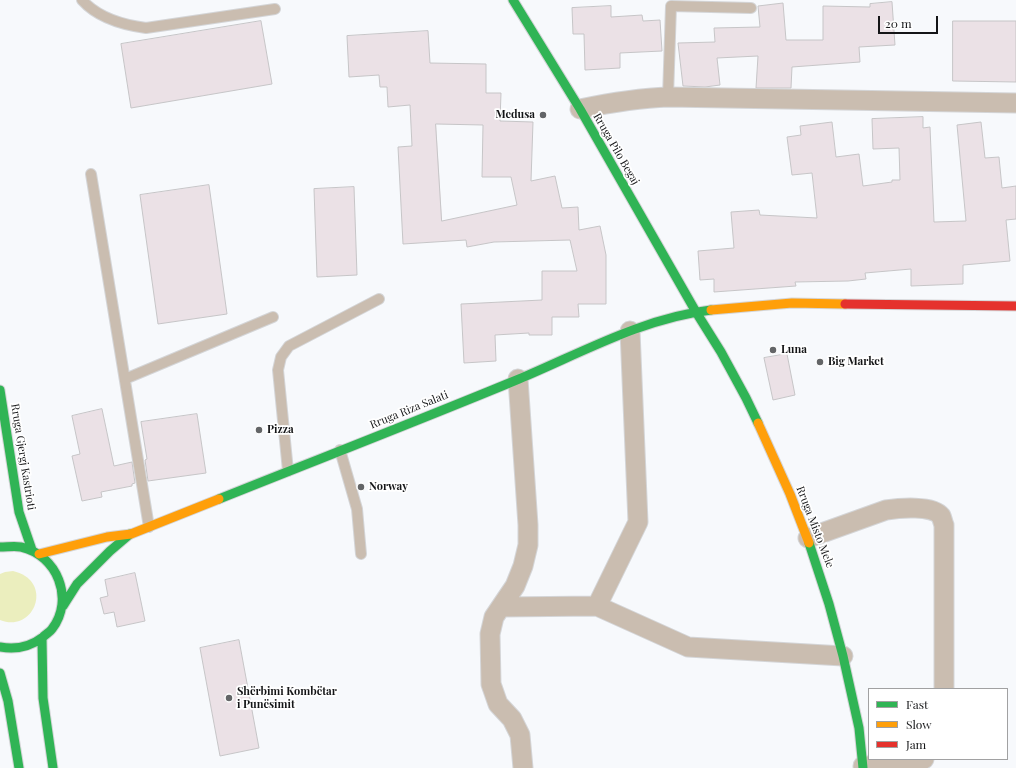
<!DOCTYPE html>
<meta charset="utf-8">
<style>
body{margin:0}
#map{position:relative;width:1016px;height:768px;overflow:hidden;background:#f7f9fc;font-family:"Playfair Display",serif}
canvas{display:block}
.legend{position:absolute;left:868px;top:688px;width:140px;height:72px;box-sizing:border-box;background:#fff;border:1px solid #a1a1a2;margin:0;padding:5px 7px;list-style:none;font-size:12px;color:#141517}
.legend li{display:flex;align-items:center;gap:8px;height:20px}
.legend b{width:20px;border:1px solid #a1a1a2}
.scale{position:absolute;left:878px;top:16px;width:60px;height:18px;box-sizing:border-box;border:2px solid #141517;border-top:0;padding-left:5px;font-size:12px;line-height:14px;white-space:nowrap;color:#141517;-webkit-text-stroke:3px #fff;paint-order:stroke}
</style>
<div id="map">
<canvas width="1016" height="768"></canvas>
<ul class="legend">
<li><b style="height:5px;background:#30b455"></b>Fast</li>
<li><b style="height:5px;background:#ff9f0a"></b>Slow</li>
<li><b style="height:5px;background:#e5322d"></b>Jam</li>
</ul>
<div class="scale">20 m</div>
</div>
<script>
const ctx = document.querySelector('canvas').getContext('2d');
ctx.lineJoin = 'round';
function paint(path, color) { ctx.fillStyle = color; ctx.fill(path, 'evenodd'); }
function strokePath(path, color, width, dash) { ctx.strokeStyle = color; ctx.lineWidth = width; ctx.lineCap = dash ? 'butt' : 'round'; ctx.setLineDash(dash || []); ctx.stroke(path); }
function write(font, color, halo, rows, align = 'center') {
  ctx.font = font + ' "Playfair Display",serif'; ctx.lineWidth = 3.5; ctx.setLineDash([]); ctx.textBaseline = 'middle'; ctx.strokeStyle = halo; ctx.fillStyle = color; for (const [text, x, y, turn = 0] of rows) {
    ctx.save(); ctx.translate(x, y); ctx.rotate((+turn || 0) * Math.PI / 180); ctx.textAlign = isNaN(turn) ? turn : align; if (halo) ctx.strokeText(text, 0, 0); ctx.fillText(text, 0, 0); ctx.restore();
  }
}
paint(new Path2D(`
 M13,571c42,10 21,63 -13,49v-46l5,-2z`), '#ebeebe');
const building = new Path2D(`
 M892,2l3,43 -36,2 1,15 -68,5 -1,21h-35l2,-32 -41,2 3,27 -15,2 -22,-1 -5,-43 37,-1 -1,-14 46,-1 -2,-21 25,-3 3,37h37v-34l47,1v-3z
 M611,6v11l31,-2 1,6 17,-1 2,31 -42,2v15l-35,2 -1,-36h-11l-1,-26z
 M261,21l11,63 -141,24 -10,-64z
 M953,21h63v61l-63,-1z
 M428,31l2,32 56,1v29h15l-1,28 33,1 -2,59 24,-5 7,32 16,-1 1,23 21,-4 6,29v49h-28l1,13h-27v18h-23v-2l-34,2 1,26 -32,2 -3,-59 81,-4v-29h35l-7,-31 -76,2 -27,5 -1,-7 -63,4 -5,-97 14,-1 -2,-41 -22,2 -1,-20h-7l-1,-12 -30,2 -2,-41zM436,124l47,1 -1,52h29l6,28 -75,16z
 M923,117v11l7,-1 4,95 32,-1 -9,-96 24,-3 4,36 14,-1 3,31 14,-2v33l-10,1 4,41 -47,4v19l-52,2v-17l-46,4 1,6 -18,2 -53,1 1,4 -82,6v-13l-14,1 -2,-29 36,-3 -3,-36 28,-2 1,5 57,3 -5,-45 -20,2 -5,-38 14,-2 -1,-9 32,-4 4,35 23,-3 4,32 29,-4v-2h8l-1,-32 -26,1 -1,-30z
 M209,185l18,129 -69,10 -18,-129z
 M354,187l3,88 -40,2 -3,-88z
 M787,354l8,41 -22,5 -9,-42z
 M102,409l12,57 18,-4 3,21 -3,1v2l-31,6 1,5 -20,4 -10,-45 8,-2 -8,-38z
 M197,414l9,59 -58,8 -3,-21 2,-1 -6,-37z
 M135,573l10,48 -28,6 -3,-15 -10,2 -4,-16 8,-2 -3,-16z
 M239,640l20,108 -39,8 -20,-108z`);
paint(building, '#ebe1e6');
strokePath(building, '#c6c5c7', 1);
const lane = new Path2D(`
 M82,0c16,18 41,25 64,28l129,-19
 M668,97l3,-91 80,2
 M91,174l58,353
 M125,379l148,-62
 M340,450l17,59 4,45
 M288,471l-10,-101 3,-13 8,-11 90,-47`);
const street = new Path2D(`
 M580,109c29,-6 58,-11 88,-12l348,6
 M518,379l10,146v20l-5,21 -8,20 -21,31 -4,17 1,50 7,20 14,15 8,16 3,33
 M808,538l78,-28c13,-2 47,-5 55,6 1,2 2,7 3,9v164
 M597,606l41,-84 -8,-191
 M501,607l96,-1 91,41 155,9
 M863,766c23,0 40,1 61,-7`);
const fast = new Path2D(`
 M513,0l67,109 116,203 25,40 25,46 12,25
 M0,390l19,122 13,38
 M219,499c100,-40 201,-79 300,-120 62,-26 124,-61 192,-69
 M809,543l20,61 14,52 16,72 4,40
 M0,547c7,0 15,-1 21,0 36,8 54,52 31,82 -2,3 -6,5 -9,8 -13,10 -27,13 -43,10
 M63,606l14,-22 33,-33 20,-17
 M42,639l1,59 10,70
 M0,673l8,28 11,67`);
const slow = new Path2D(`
 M711,310l81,-7 53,1
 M758,423l32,71 19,49
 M39,554l68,-17 24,-3 88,-35`);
const jam = new Path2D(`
 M845,304l171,2`);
strokePath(lane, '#d4d5d7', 12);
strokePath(street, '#d4d5d7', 21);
strokePath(fast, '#d4d5d7', 11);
strokePath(slow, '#d4d5d7', 11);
strokePath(jam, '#d4d5d7', 11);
strokePath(lane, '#cabdb0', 10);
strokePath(street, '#cabdb0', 19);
strokePath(fast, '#30b455', 9);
strokePath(slow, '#ff9f0a', 9);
strokePath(jam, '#e5322d', 9);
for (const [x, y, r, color] of [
 [543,115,4,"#636567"],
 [773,350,4,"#636567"],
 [820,362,4,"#636567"],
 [259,430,4,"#636567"],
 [361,487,4,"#636567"],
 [229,698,4,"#636567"]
]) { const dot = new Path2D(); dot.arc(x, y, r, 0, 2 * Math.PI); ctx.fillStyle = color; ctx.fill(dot); strokePath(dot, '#fff', 1.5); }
write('bold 11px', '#141517', '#fff', [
 ["Medusa",535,115,"right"],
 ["Luna",781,350],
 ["Big Market",828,362],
 ["Pizza",267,430],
 ["Norway",369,487],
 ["Shërbimi Kombëtar",237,692],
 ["i Punësimit",237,705]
], 'left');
write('11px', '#141517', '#fff', [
 ["Rruga Pilo Begaj",616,149,60],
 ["Rruga Riza Salati",409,410,-22],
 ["Rruga Gjergj Kastrioti",23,457,81],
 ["Rruga Misto Mele",815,527,69]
]);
</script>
